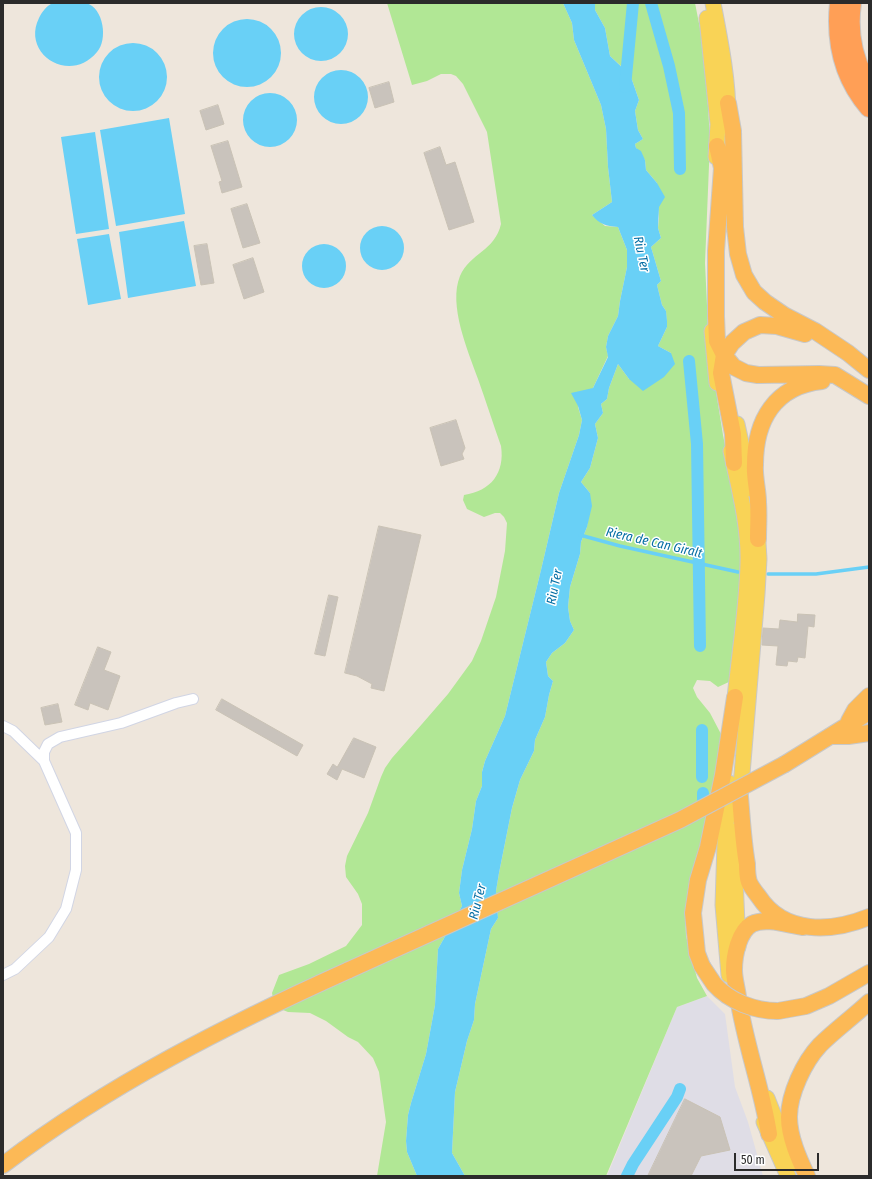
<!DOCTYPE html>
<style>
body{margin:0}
#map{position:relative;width:872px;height:1179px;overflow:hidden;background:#eee6dc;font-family:"Fira Sans Condensed",sans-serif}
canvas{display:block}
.frame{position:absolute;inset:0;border:4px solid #2b2b2b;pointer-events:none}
.scale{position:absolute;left:734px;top:1153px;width:85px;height:18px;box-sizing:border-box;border:2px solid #2b2b2b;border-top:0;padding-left:5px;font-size:12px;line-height:14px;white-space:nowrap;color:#2b2b2b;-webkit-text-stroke:3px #fff;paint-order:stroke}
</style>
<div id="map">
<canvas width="872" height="1179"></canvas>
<div class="frame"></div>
<div class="scale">50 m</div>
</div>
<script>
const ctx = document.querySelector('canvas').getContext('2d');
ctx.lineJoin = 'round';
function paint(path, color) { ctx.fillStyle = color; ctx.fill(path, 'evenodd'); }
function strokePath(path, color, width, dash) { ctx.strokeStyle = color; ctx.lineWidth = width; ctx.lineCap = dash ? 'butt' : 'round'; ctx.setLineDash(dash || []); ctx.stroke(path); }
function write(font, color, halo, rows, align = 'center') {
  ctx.font = font + ' "Fira Sans Condensed",sans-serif'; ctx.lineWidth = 3; ctx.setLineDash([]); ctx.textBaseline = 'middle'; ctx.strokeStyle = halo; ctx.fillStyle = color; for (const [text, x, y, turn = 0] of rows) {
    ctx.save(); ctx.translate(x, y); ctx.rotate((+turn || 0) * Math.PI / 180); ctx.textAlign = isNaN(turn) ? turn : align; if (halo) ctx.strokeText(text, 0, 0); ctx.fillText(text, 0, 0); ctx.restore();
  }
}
paint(new Path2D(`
 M707,996l18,18 10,73 13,35 15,54h-156l70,-169z`), '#dfdde6');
paint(new Path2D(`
 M387,3h176l9,20 2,17 27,65 5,24 2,38 4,35 -20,13 13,11 13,1 9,23v17l-7,34 -2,15 -10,20 -2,11 2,9 -15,32 -15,19 4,13 -3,15 -20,58 -18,77 -36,146 -20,45 -3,11v14l-6,15 -4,28 -10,41 -3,23 3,13 -24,43 -3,56 -9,49 -15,49 -3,12 -2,26 1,11 10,24h-40l9,-54 -7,-50 -6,-14 -15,-16 -10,-5 -22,-16 -16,-8 -22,-1 -5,-2 -10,-12 -1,-5 7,-18 30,-11 37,-18 16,-21v-21l-4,-10 -12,-17 -1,-11 2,-10 21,-43 13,-36 4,-9 7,-10 30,-34 26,-30 24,-33 9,-20 15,-44 9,-46 2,-28 -3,-6 -4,-4h-5l-11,4 -17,-8 -4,-9 1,-5c27,-4 41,-22 37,-49 -8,-22 -15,-45 -23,-67 -10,-28 -30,-74 -18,-103 10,-23 35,-25 41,-52l-14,-92 -24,-48 -7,-8 -5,-2h-10l-14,7 -15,4z
 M595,3h100l10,51 5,87 -5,122 4,85 14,87 19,98 1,22 -12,126 -13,6 -8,-6 -13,-1 -4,8 4,9 13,16 11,21 -14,97 -22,77 1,28 11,42 10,18 -30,11 -71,169h-141l-13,-23 3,-61 12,-51 7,-21 1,-16 16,-75 7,-11 -2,-27 3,-18 13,-65 8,-28 14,-29 1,-11 10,-23 4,-22 4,-14 -5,-5 -2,-14 6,-9 13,-10 9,-13 -4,-9 -2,-14 2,-20 10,-33 1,-12 6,-15 3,-34 -9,-11 9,-14 8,-30 -3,-14 8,-11 -2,-9 6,-5 2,-11 9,-24 11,15 42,-26 -13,-7 9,-19 -1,-16 -4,-6 -5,-20 4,-4 -10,-34 10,-9 -3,-10 1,-10 -2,-35 -11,-13 -1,-10 -9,-12 -1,-4 8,-5 -5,-9 -3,-19 4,-11 -7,-20 -10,-13 -12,-11 -5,-28 -10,-18z`), '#b1e795');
paint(new Path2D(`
 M53,3c8,0 26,-2 33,0 18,5 22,37 11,49 -27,33 -76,2 -58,-34 3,-6 7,-12 14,-15z
 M563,3h32v7l10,18 5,28 17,16 5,8 7,20 -4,11 3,19 5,9 -8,5 1,4 5,3 4,9 1,10 11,13 8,14 -6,10 -1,21 3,10 -10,9 10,34 -4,4 5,20 4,6 1,10v6l-9,19 13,7 4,11 -11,13 -21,14 -14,-12 -11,-15 -9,24 -2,11 -6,5 2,9 -8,11 3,14 -8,30 -9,14 9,11 2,13 -5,21 -6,15 -1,12 -10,33 -2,20 2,14 4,9 -9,13 -13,10 -6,9 2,14 5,5 -4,14 -4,22 -10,23 -1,11 -14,29 -8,28 -13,65 -3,18 2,27 -7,11 -16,75 -1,16 -7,21 -12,51 -3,61 13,23h-48l-10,-24 -1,-11 2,-26 3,-12 15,-49 9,-49 3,-56 24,-43 -3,-13 3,-23 10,-41 4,-28 6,-15v-14l3,-11 20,-45 36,-146 18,-77 20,-58 3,-15 -4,-14 -7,-13 22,-5 15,-31 -2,-10 2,-11 10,-20 2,-15 7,-34v-17l-9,-23c-12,-1 -19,-3 -26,-12l20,-13 -4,-35 -2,-38 -5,-24 -27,-65 -2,-17z
 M294 34a27 27 0 1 1 54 0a27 27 0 1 1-54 0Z
 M213 53a34 34 0 1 1 68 0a34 34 0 1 1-68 0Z
 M99 77a34 34 0 1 1 68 0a34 34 0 1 1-68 0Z
 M314 97a27 27 0 1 1 54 0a27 27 0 1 1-54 0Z
 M243 120a27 27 0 1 1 54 0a27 27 0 1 1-54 0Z
 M169,118l16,96 -69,12 -16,-96z
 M95,132l14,97 -33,5 -15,-97z
 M184,221l12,65 -68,12 -9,-66z
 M360 248a22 22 0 1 1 44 0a22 22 0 1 1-44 0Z
 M109,234l12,65 -33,6 -11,-66z
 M302 266a22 22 0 1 1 44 0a22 22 0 1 1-44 0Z`), '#69d0f6');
strokePath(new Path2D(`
 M580,535l40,11 118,26
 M768,574h48l53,-7`), '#69d0f6', 3.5);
strokePath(new Path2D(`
 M651,3l18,63 10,47 1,56
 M625,87l8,-84
 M689,361l8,83 3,202
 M702,730v47
 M703,793v7
 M627,1176l6,-12 44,-67 3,-8`), '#69d0f6', 12);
const building = new Path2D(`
 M389,82l5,20 -19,6 -6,-20z
 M218,105l6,19 -18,6 -6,-19z
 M228,141l14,46 -20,6 -3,-11 3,-1 -11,-35z
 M440,147l6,18 9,-3 19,60 -25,8 -25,-77z
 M247,204l13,39 -17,5 -12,-39z
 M207,244l7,39 -13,2 -7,-39z
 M253,258l11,34 -20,7 -11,-34z
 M456,420l9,28 -3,6 2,5 -23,7 -11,-38z
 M379,526l42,9 -37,156 -13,-3 1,-4 -15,-8 -12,-3z
 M329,595l9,2 -13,59 -10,-2z
 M798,614l17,1 -1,12 -6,-1 -3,32 -7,-1 -1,5 -9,-1 -1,5 -11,-1 2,-19 -16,-1 1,-17 16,1 1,-9 17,2z
 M98,647l13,5 -7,18 16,6 -12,34 -18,-7 -2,7 -13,-5z
 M222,699l81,46 -6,11 -81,-46z
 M58,704l4,18 -17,3 -4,-17z
 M354,738l22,9 -12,31 -22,-9 -5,11 -10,-6 6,-10 4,3z
 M685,1099l35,18 10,33 -29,6 -10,20h-43z`);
paint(building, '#c9c3bc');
strokePath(building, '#c9c2b5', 1);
const minor = new Path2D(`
 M3,726l10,5 31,30 32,72v37l-10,39 -17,28 -34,32 -12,6
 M44,761v-9l4,-8 12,-7 61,-14 55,-20 17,-4`);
const primary = new Path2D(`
 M713,3c7,37 15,75 15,113
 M707,18l11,106 -2,33
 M712,331l5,52
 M737,424l14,65
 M731,451c8,37 18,74 17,112 -1,49 -10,98 -14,146
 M729,783l-4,60 -2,62 6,70
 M740,798l17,-204 2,-35 -2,-33
 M738,830l-3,48 3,69
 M767,1098l9,23 18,42
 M764,1122l24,54`);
const trunk = new Path2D(`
 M728,103l5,28 2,96 3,27 6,21 10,17 11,10 19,13 31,16 33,22 21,17
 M717,146l5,22 -6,83v65l1,25 7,14 10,12 12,6 12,2 61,-1 16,1 34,21
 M734,463l-1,-29 -12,-61 3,-18 8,-12 12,-11 16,-7 17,1 28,8
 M758,539c0,-12 1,-25 0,-37 0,-12 -4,-25 -3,-37 0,-45 20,-79 67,-84
 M849,721l6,-11 14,-14
 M833,736h15l21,-3
 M785,764l84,-52
 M740,797c2,22 3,44 7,67 0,5 0,12 2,18 2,5 7,11 10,15 25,38 73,35 110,20
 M702,966l-5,-13 -4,-40 5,-33 10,-33 15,-72 12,-78
 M778,1011l28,-5 23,-10 40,-23
 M769,1134c-7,-46 -24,-90 -31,-137 -1,-9 -4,-18 -4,-27 0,-15 5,-39 18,-46 14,-7 36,1 51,3
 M3,1165c105,-80 226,-141 346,-195
 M807,1176c-8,-17 -18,-39 -18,-59 0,-23 15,-55 31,-72 15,-15 33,-28 49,-43`);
const motorway = new Path2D(`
 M839,3c-4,39 4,75 30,105
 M852,3c-4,29 1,57 17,82`);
strokePath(minor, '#d1d5e4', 12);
strokePath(primary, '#c8c8c8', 17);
strokePath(trunk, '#c8c8c8', 18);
strokePath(motorway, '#c8c8c8', 20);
strokePath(minor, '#fff', 10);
strokePath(primary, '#f9d356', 15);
strokePath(trunk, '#fcb956', 16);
strokePath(motorway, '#ff9f56', 18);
const trunkBridge = new Path2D(`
 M702,966c4,6 8,12 12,18 16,18 41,27 64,27
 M349,970l331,-150 105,-56`);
strokePath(trunkBridge, '#c8c8c8', 18, []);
strokePath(trunkBridge, '#fcb956', 16);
write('italic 13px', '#056ea4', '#fff', [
 ["Riu Ter",641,254,78],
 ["Riera de Can Giralt",654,543,13],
 ["Riu Ter",555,587,-79],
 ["Riu Ter",478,902,-76]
]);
</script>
